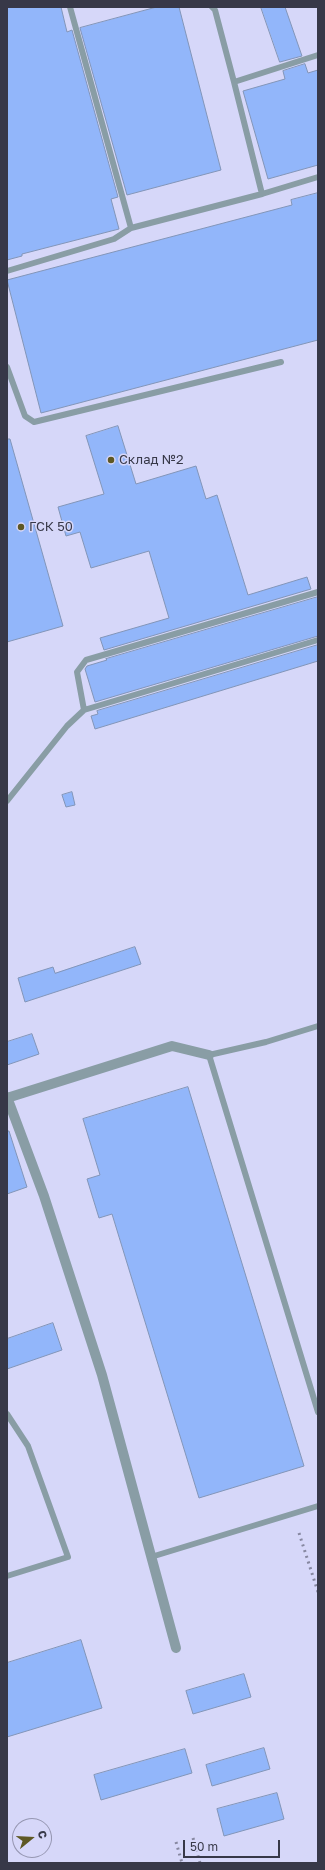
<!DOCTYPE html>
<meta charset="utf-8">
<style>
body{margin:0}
#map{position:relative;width:325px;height:1870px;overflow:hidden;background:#d6d7f9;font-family:"Golos Text",sans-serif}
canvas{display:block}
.frame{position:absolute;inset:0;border:8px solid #373848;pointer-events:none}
.north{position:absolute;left:12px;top:1818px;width:40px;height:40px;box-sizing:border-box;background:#d6d7f9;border:1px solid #9697b2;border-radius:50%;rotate:72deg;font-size:11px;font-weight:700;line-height:16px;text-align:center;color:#373848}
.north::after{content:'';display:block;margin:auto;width:14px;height:18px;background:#5e5824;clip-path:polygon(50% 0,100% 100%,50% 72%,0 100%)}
.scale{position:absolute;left:183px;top:1840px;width:97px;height:18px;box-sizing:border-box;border:2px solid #373848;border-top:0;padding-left:5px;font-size:12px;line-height:14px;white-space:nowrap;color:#373848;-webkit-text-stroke:3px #d6d7f9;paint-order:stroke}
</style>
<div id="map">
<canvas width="325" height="1870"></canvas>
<div class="frame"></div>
<div class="north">С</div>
<div class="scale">50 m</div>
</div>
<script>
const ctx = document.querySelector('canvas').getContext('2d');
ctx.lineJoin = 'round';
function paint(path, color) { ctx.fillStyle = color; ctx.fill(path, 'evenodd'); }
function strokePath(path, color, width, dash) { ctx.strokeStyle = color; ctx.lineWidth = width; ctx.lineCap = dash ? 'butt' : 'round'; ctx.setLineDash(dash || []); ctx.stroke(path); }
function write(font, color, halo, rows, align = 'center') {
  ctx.font = font + ' "Golos Text",sans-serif'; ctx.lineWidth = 3; ctx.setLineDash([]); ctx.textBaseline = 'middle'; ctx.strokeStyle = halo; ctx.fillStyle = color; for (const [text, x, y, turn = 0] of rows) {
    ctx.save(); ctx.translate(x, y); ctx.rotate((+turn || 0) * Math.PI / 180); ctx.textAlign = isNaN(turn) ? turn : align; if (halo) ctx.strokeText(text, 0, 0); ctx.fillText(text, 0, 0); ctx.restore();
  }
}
const building = new Path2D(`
 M7,7h54l6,25 5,-2 46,167 -7,2 8,30 -97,25v2l-15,4z
 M157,7h22l42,163 -94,25 -47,-167z
 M261,7h24l17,49 -22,6z
 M305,64l3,9 10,-3v95l-50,14 -25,-88 42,-12 -2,-8z
 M318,193v147l-277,73 -34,-133 285,-75 -1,-5z
 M118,426l18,58 60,-18 10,33 11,-4 31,100 59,-18 4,12 -207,61 -4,-12 69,-20 -20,-67 -58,17 -11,-36 -14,4 -8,-29 46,-13 -18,-58z
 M7,439h3l53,187 -56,16z
 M318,597v39l-223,66 -10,-33 2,-3 20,-6 -1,-1z
 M318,645v16l-223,68 -4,-13 7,-2 -1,-3z
 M72,792l3,13 -9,2 -4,-12z
 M135,947l6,17 -116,38 -7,-24 35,-11 2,6z
 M32,1034l7,20 -32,11v-23z
 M188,1087l116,379 -105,32 -87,-284 -13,4 -12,-39 13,-4 -17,-56z
 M7,1131h2l18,56 -20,7z
 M53,1323l9,27 -55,19v-30z
 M81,1640l21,68 -95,29v-74z
 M244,1674l7,23 -58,17 -7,-23z
 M264,1748l6,21 -58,17 -6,-21z
 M185,1749l7,24 -91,27 -7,-25z
 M277,1793l7,26 -60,17 -7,-27z`);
paint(building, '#92b6fa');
strokePath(building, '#8295b8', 1);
strokePath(new Path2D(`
 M70,7l61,221 131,-34
 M212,7l3,3 19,72
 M318,55l-84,27 28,112 56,-17
 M7,271l107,-32 17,-11
 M7,367l18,49 9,6 247,-60
 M84,710l-7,-38 9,-12 232,-68
 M7,801l60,-75 17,-16 234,-70
 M318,1026l-52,16 -57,13 109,357
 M7,1414l21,32 40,111 -61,19
 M151,1557l167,-51`), '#899da5', 6);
strokePath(new Path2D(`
 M7,1097l37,99 58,179 74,273
 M7,1098l165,-52 37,9`), '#899da5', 10);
strokePath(new Path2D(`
 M299,1533l19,59
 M193,1838l7,25
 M176,1842l6,21`), '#8687a0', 3, [2, 4]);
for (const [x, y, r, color] of [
 [111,460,4,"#5e5824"],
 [21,527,4,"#5e5824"]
]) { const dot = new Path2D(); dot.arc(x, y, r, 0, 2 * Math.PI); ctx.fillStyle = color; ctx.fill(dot); strokePath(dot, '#d6d7f9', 1.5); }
write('13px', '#373848', '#d6d7f9', [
 ["Склад №2",119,460],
 ["ГСК 50",29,527]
], 'left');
</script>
